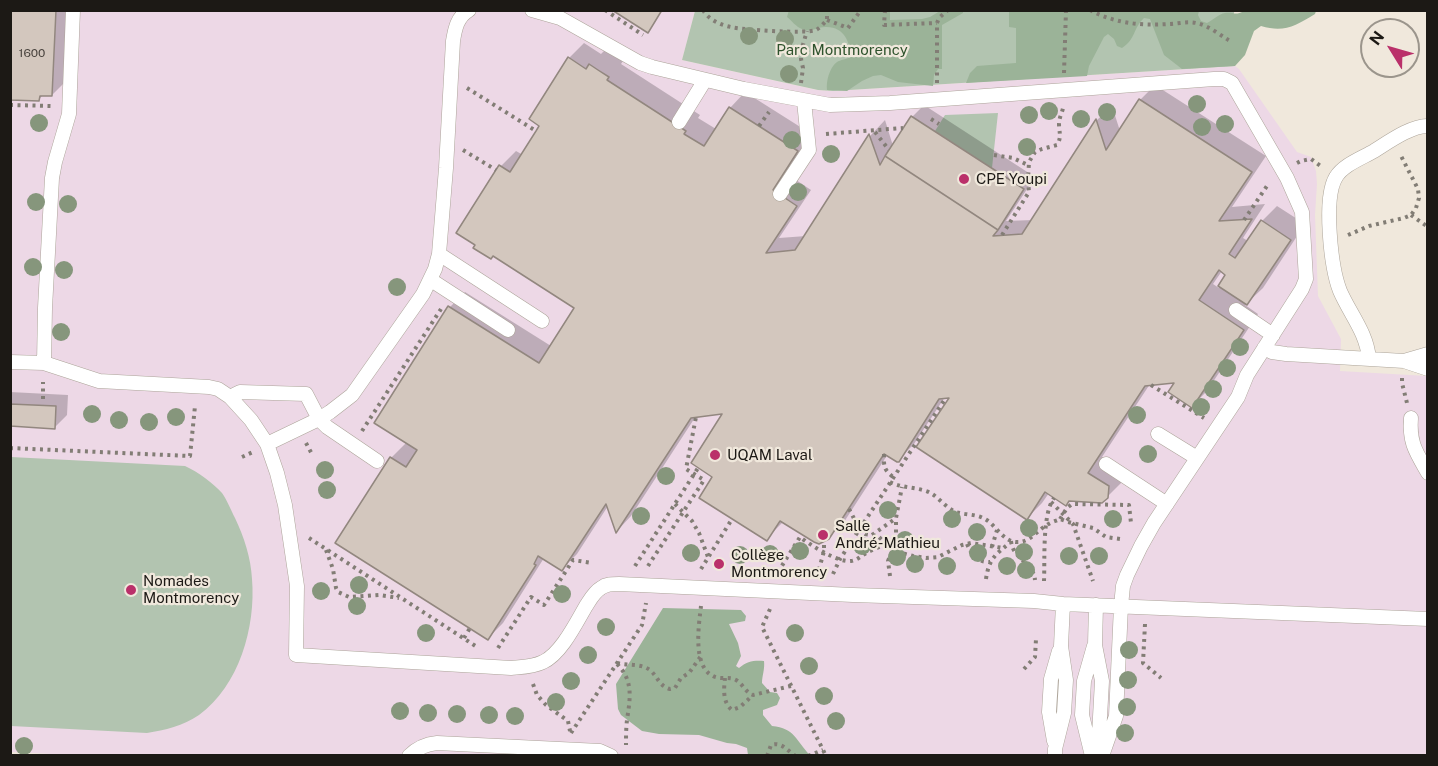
<!DOCTYPE html>
<meta charset="utf-8">
<style>
body{margin:0}
#map{position:relative;width:1438px;height:766px;overflow:hidden;background:#f0e8dc;font-family:"Public Sans",sans-serif}
canvas{display:block}
.frame{position:absolute;inset:0;border:12px solid #1c1915;pointer-events:none}
.north{position:absolute;left:1360px;top:18px;width:60px;height:60px;box-sizing:border-box;background:#f0e8dc;border:2px solid #9b958c;border-radius:50%;rotate:307deg;font-size:16px;font-weight:700;line-height:24px;text-align:center;color:#1c1915}
.north::after{content:'';display:block;margin:auto;width:21px;height:27px;background:#ba306a;clip-path:polygon(50% 0,100% 100%,50% 72%,0 100%)}
</style>
<div id="map">
<canvas width="1438" height="766"></canvas>
<div class="frame"></div>
<div class="north">N</div>
</div>
<script>
const ctx = document.querySelector('canvas').getContext('2d');
ctx.lineJoin = 'round';
function paint(path, color) { ctx.fillStyle = color; ctx.fill(path, 'evenodd'); }
function strokePath(path, color, width, dash) { ctx.strokeStyle = color; ctx.lineWidth = width; ctx.lineCap = dash ? 'butt' : 'round'; ctx.setLineDash(dash || []); ctx.stroke(path); }
function write(font, color, halo, rows, align = 'center') {
  ctx.font = font + ' "Public Sans",sans-serif'; ctx.lineWidth = 4.5; ctx.setLineDash([]); ctx.textBaseline = 'middle'; ctx.strokeStyle = halo; ctx.fillStyle = color; for (const [text, x, y, turn = 0] of rows) {
    ctx.save(); ctx.translate(x, y); ctx.rotate((+turn || 0) * Math.PI / 180); ctx.textAlign = isNaN(turn) ? turn : align; if (halo) ctx.strokeText(text, 0, 0); ctx.fillText(text, 0, 0); ctx.restore();
  }
}
paint(new Path2D(`
 M11,11h684l-13,49 135,30 16,1 402,-25 4,3 58,83 14,5 5,14 1,13 -2,31 3,81 23,43 -1,32 87,5v379l-1337,1 -79,-4z`), '#edd8e6');
paint(new Path2D(`
 M695,11h539l1,55 -402,25 -15,-1 -136,-30z
 M998,113l-6,55 -57,-37 10,-16z
 M11,457l174,9c13,6 28,17 37,27 5,7 9,17 13,25 9,19 16,40 17,61 4,48 -13,107 -53,136 -16,11 -34,15 -52,18l-136,-7z`), '#b2c4b0');
paint(new Path2D(`
 M789,10l101,1v9l32,-1 8,-2 10,-6h23v2l-21,12v44h-4l-4,6 -1,11 -35,-4 -17,-7 -8,1 -11,5 -15,10 -20,-1c-1,-8 2,-22 10,-28 3,-2 10,-3 14,-5 -1,-15 -7,-31 -26,-30 -8,0 -14,6 -23,2 -6,-2 -11,-9 -15,-12z
 M1009,11h190l-1,4 3,6 6,2c6,-3 12,-9 18,-10 9,-1 10,3 19,-2h72l-1,3c-20,12 -31,19 -54,12l-7,5 -9,24 -10,11 -53,3 -18,-14 -14,-36 -6,-1c-11,10 -8,21 -22,30l-5,-2 -3,-7 -6,-5 -4,3 -15,29 -2,10 -121,7 4,-10 7,-7 39,-3v-35l-7,-1z
 M663,608l78,2 5,6 -1,5 -16,3 9,19 3,13 -5,10 3,2c8,-7 16,-8 25,-7 1,8 -2,15 -2,22l8,9 7,1 3,5 -3,7 -14,5v5l9,11c23,2 24,15 38,29h-62l-1,-7 -11,-4 -9,-1 -28,-8 -40,-1 -17,-3 -21,-16 -3,-6 -2,-25z`), '#9bb398');
paint(new Path2D(`
 M10,10h57l-3,73 -12,12 -8,-1 -5,5z
 M584,43l17,11 4,-4 18,11 -2,3 79,51 -2,3 18,11 14,-21 15,-16 68,43 -26,39 24,16 -32,48 27,-2 65,-101 14,-15 8,26 19,-29 12,-12 111,72 -29,44 27,-1 64,-100 15,-14 8,25 20,-31 15,-15 111,71 -34,51 33,-3 -22,34 5,3 14,-20 15,-15 28,18 -42,64 -18,17 13,9 -51,77 -15,15 -15,-25 -27,3 -48,73 22,14 -1,10 -16,16 -58,-4 -7,10 -15,15 -75,-121h-7l-31,47 -16,16 -10,-6 -44,68 -16,16 -44,-17 -18,18 -52,-62 11,-65 -29,4 -65,100 -14,15 -9,-25 -31,48 -15,15 -18,-11 -41,65 -15,15 -151,-96 54,-84 16,-16 43,-135 15,-15 86,54 25,-39 -75,-141 15,-15 7,4 15,-23 31,-74zM1222,271l5,3 -8,14 -6,-4z
 M10,392l58,3 -1,20 -12,12 -45,-2z`), '#0003');
const building = new Path2D(`
 M10,10h46l-4,86h-12l-1,5 -29,-1z
 M612,10h50l-14,23z
 M568,57l18,12 3,-5 9,6 11,7 -2,3 79,51 -2,3 20,12 25,-39 69,44 -25,39 24,16 -31,47 29,-3 74,-116 11,31 5,-9 113,74 -5,6 29,-2 74,-115 10,31 33,-51 113,73 -33,49 33,-2 -23,35 6,4 26,-38 30,20 -44,65 -29,-19 7,-11 -6,-5 -20,30 45,30 -52,78 -24,-16 6,-9 -29,3 -57,87 21,13 -1,12 -6,5 -33,-2 -3,5 -21,-14 -18,28 -111,-73 33,-49 -10,1 -40,63h-2l-13,-8 -55,85 -10,5 -5,-2 -34,-21 -13,20 -68,-43 13,-21 -21,-14 31,-49 -31,4 -75,115 -10,-29 -44,67 -24,-15 -4,8 2,1 -48,75 -153,-97 55,-86 16,10 11,-17 -43,-27 74,-117 91,57 35,-55 -81,-52 -2,3 -18,-11 2,-3 -19,-12 43,-68 11,7 26,-41 3,-5 -10,-7z
 M911,116l113,73 -26,41 -113,-74z
 M10,404l46,2 -1,23 -45,-3z`);
paint(building, '#d3c7be');
strokePath(building, '#92877f', 1.5);
const service = new Path2D(`
 M532,10l28,8 80,45 12,4 92,22 86,16 60,-2 324,-24h10l8,4 55,95 15,34 4,67 -4,10 -55,86 -9,22 -84,126 -13,23 -14,29 -4,11 -2,20 -5,110 -14,40
 M679,122l26,-42
 M780,194l29,-44 -5,-49
 M439,254l103,67
 M431,280l77,50
 M1236,310l37,25
 M1264,348l8,4 14,2 118,7 24,8
 M1369,359c-2,-26 -19,-45 -29,-68 -9,-23 -17,-93 -4,-114 7,-12 26,-19 38,-26 13,-8 38,-26 54,-25
 M1404,361l24,-7
 M10,362l34,1 55,18 110,6 9,2 12,8 21,23 16,24 10,29 8,32 12,81 -1,69 215,13c11,-1 22,-1 32,-6 18,-8 33,-39 43,-56 4,-6 8,-14 15,-18 5,-4 11,-4 18,-4l234,11 181,6 29,3 365,15
 M44,363l1,-55 7,-130 3,-16 14,-48 4,-104
 M230,397l10,-5 66,2 13,25 8,8 50,34
 M1411,418c-2,25 5,34 17,55
 M1158,434l39,24
 M267,444l52,-25 11,-7 22,-17 71,-101 12,-25 4,-15 7,-86 7,-127c2,-12 4,-24 16,-31
 M1106,464l61,40
 M1096,605l-1,40 7,36 -4,72
 M1054,741l-5,-29 2,-33 8,-28
 M409,756c8,-8 17,-12 28,-13l163,8 11,5
 M1055,756v-7l9,-36 2,-33 -5,-34 2,-42
 M1092,756l-10,-41 2,-34 10,-35`);
strokePath(service, '#aca499', 15);
strokePath(new Path2D(`
 M605,10l38,25
 M703,10c5,9 17,15 28,17 12,3 75,7 85,3 4,-2 8,-7 11,-10v-10
 M885,10l-1,15 53,-2
 M1090,10c24,13 50,16 78,14 9,0 19,-3 28,-1 12,2 24,12 34,18
 M827,20l21,8 13,-18
 M1064,73l2,-63
 M801,83l2,-15 -2,-9 1,-11 5,-17
 M937,83v-60l2,-5 9,-8
 M467,88l69,43
 M10,105l42,1
 M931,119l8,5
 M759,126l10,-14
 M875,132l14,18
 M826,134l77,-6
 M463,150l33,20
 M994,155l19,3 15,7
 M1297,163l4,-2 10,-2 11,8
 M1411,215l17,12
 M1244,220l25,-37
 M1002,235l27,-43 -1,-12 1,-18 6,-10 7,-3 15,-4c5,-8 2,-13 2,-21 0,-6 3,-11 4,-16
 M1348,235l21,-9 35,-8 7,-3 5,-7 3,-10 -1,-9 -18,-35
 M1402,378v5l5,20
 M1151,385l53,33
 M43,399v-17
 M362,431l79,-122
 M306,443l7,13
 M10,448l180,8 5,-50
 M884,454c0,12 -1,15 9,23
 M242,457l11,-5
 M890,482c12,6 24,5 36,9 12,4 19,17 30,21 9,3 19,2 27,6 12,5 19,23 33,24 14,1 20,-11 31,-17 4,-3 9,-4 13,-6l8,3 25,6 13,9 14,2
 M1051,502l22,22 20,57
 M675,504l17,17 7,12 9,24
 M849,509l11,21 5,4 13,2 8,8 12,8 15,4 13,2 12,-1 24,-12 9,-2 32,5
 M1060,519l7,-11 5,-4 57,1 2,18h2
 M872,535l23,-16
 M309,538l168,109
 M1011,541c2,19 22,20 24,39
 M967,544c5,12 10,18 23,18
 M992,547l5,-17
 M326,550l7,19 3,19 2,4 11,5 30,-2 20,3
 M635,566l63,-98
 M648,566l56,-86 -18,-11 10,-52
 M701,569l31,-50
 M778,572l22,-35c10,8 39,26 51,24 7,-1 11,-6 17,-9 6,-3 12,-5 18,-8
 M833,574l7,-15 105,-160
 M890,576l-2,-15 5,-12 3,-12v-19l6,-31
 M817,577l7,-26v-9
 M986,579c3,-21 10,-25 25,-37
 M1044,581c1,-21 -2,-67 10,-83
 M701,606c-2,18 -9,60 12,70 7,4 16,0 23,4 7,4 9,12 17,15l38,-9
 M770,609l-8,18 64,129
 M1145,624l-2,39 18,15
 M464,638l6,-10
 M498,648l33,-51 13,8 29,-45 19,3
 M617,663c11,3 23,0 33,7 8,7 9,16 20,19l5,-1 6,-10 8,-5 12,-17
 M617,664c17,17 13,35 10,56 -1,8 -1,17 -1,25
 M1024,669l11,-12 1,-18
 M725,678c-1,10 -3,24 7,32l8,-3 13,-12
 M533,684l4,11 9,10 22,16 2,10
 M571,733l71,-108 4,-22
 M767,756l4,-11c11,-4 17,7 25,11
 M808,756l15,-6`), '#827d75', 4, [3, 4.5]);
strokePath(service, '#fff', 14);
ctx.fillStyle = '#86967c';
for (const [x, y] of [
 [749,36],
 [785,39],
 [789,74],
 [1197,104],
 [1049,111],
 [1107,112],
 [1029,115],
 [1081,119],
 [39,123],
 [1225,124],
 [1202,127],
 [792,140],
 [1027,147],
 [831,154],
 [798,192],
 [36,202],
 [68,204],
 [33,267],
 [64,270],
 [397,287],
 [61,332],
 [1240,347],
 [1227,368],
 [1213,389],
 [1201,407],
 [92,414],
 [1137,415],
 [176,417],
 [119,420],
 [149,422],
 [1148,454],
 [325,470],
 [666,476],
 [327,490],
 [888,510],
 [641,516],
 [952,519],
 [1113,519],
 [1029,528],
 [977,532],
 [905,540],
 [862,546],
 [800,551],
 [1024,552],
 [691,553],
 [978,553],
 [770,554],
 [740,555],
 [1069,556],
 [1099,556],
 [897,557],
 [915,564],
 [947,566],
 [1007,566],
 [1026,570],
 [359,585],
 [321,591],
 [562,594],
 [357,606],
 [606,627],
 [426,633],
 [795,633],
 [1129,650],
 [588,655],
 [809,666],
 [1128,680],
 [571,681],
 [824,696],
 [556,702],
 [1127,707],
 [400,711],
 [428,713],
 [457,714],
 [489,715],
 [515,716],
 [836,721],
 [1125,733],
 [24,746]
]) { ctx.beginPath(); ctx.arc(x, y, 9, 0, 2 * Math.PI); ctx.fill(); }
for (const [x, y, r, color] of [
 [964,179,6,"#ba306a"],
 [715,455,6,"#ba306a"],
 [823,535,6,"#ba306a"],
 [719,564,6,"#ba306a"],
 [131,590,6,"#ba306a"]
]) { const dot = new Path2D(); dot.arc(x, y, r, 0, 2 * Math.PI); ctx.fillStyle = color; ctx.fill(dot); strokePath(dot, '#f0e8dc', 2); }
write('12px', '#4a443f', null, [
 ["1600",32,53]
]);
write('15px', '#2f532d', '#f0e8dc', [
 ["Parc Montmorency",842,50]
]);
write('15px', '#1c1915', '#f0e8dc', [
 ["CPE Youpi",976,179],
 ["UQAM Laval",727,455],
 ["Salle",835,526],
 ["André-Mathieu",835,543],
 ["Collège",731,555],
 ["Montmorency",731,572],
 ["Nomades",143,581],
 ["Montmorency",143,598]
], 'left');
</script>
